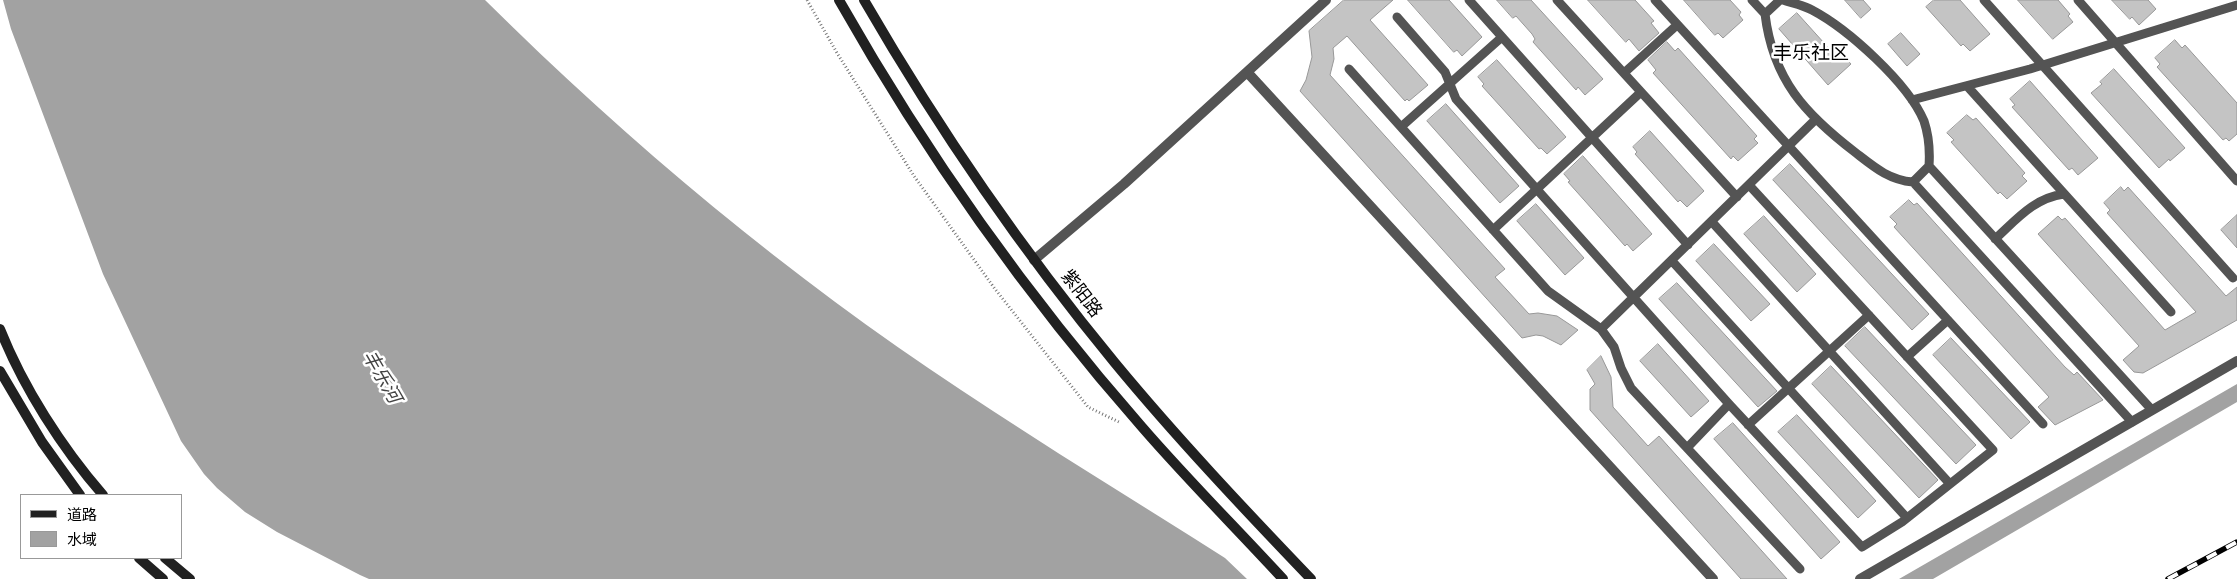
<!DOCTYPE html>
<meta charset="utf-8">
<style>
body{margin:0}
#map{position:relative;width:2237px;height:579px;overflow:hidden;background:#fff;font-family:Manrope,"Noto Sans SC",sans-serif}
canvas{display:block}
.legend{position:absolute;left:20px;top:494px;width:162px;height:65px;box-sizing:border-box;background:#fff;border:1px solid #999;margin:0;padding:6px 9px;list-style:none;font-size:15px;color:#000}
.legend li{display:flex;align-items:center;gap:10px;height:25px}
.legend b{width:25px;border:1px solid #999}
</style>
<div id="map">
<canvas width="2237" height="579"></canvas>
<ul class="legend">
<li><b style="height:6px;background:#212121"></b>道路</li>
<li><b style="height:14px;background:#a2a2a2"></b>水域</li>
</ul>
</div>
<script>
const ctx = document.querySelector('canvas').getContext('2d');
ctx.lineJoin = 'round';
function paint(path, color) { ctx.fillStyle = color; ctx.fill(path, 'evenodd'); }
function strokePath(path, color, width, dash) { ctx.strokeStyle = color; ctx.lineWidth = width; ctx.lineCap = dash ? 'butt' : 'round'; ctx.setLineDash(dash || []); ctx.stroke(path); }
function write(font, color, halo, rows, align = 'center') {
  ctx.font = font + ' Manrope,"Noto Sans SC",sans-serif'; ctx.lineWidth = 5; ctx.setLineDash([]); ctx.textBaseline = 'middle'; ctx.strokeStyle = halo; ctx.fillStyle = color; for (const [text, x, y, turn = 0] of rows) {
    ctx.save(); ctx.translate(x, y); ctx.rotate((+turn || 0) * Math.PI / 180); ctx.textAlign = isNaN(turn) ? turn : align; if (halo) ctx.strokeText(text, 0, 0); ctx.fillText(text, 0, 0); ctx.restore();
  }
}
paint(new Path2D(`
 M3,0h482c145,144 305,277 476,390 87,58 176,112 264,168l22,21h-878l-9,-4 -83,-43 -32,-20 -28,-24 -13,-14 -23,-33 -78,-167 -92,-245z
 M2237,384v18l-304,177h-34z`), '#a2a2a2');
const building = new Path2D(`
 M1344,0h49l-23,20 58,65 -19,16 -2,-2 -2,2 -58,-65 -14,12 1,11 -4,16 175,194 -10,8 34,37 9,-1 19,3 21,14 -17,15 -18,-9 -7,-1 -14,3 -222,-247 6,-11 6,-23 -3,-26z
 M1408,0h41l33,37 -20,19 -5,-6 -3,2z
 M1497,0h34l72,79 -18,16 -7,-8 -2,3 -43,-48 2,-3 -3,-5 -16,-18 -3,2z
 M1588,0h47l19,21 -3,2 8,10 -20,18 -10,-12 -3,3z
 M1684,0h46l11,12 -2,3 4,5 -20,18 -5,-5 -3,2z
 M1845,0h18l8,9 -10,9z
 M1934,0h26l30,34 -20,17 -7,-7 -2,2 -35,-39z
 M2018,0h40l12,14 -2,2 5,6 -20,17z
 M2112,0h36l8,9 -17,16 -7,-8 -2,2z
 M1797,13l37,41 4,-4 13,14 -23,21 -49,-56z
 M1901,33l19,21 -13,12 -19,-22z
 M2175,40l7,8 3,-3 52,58v31l-8,7 -3,-3 -3,2 -66,-73 3,-3 -5,-6z
 M1667,42l8,9 3,-3 79,88 -3,3 4,4 -20,18 -5,-5 -2,3 -78,-86 3,-3 -8,-10z
 M1497,60l69,77 -19,17 -6,-6 -2,1 -57,-63 2,-2 -6,-7z
 M2114,69l71,79 -15,13 -1,-2 -10,9 -68,-75 11,-9 -2,-2z
 M2030,81l68,77 -20,17 -6,-7 -3,2 -57,-63 3,-2 -5,-6z
 M1446,104l73,82 -19,17 -73,-82z
 M1967,115l6,5 3,-2 49,55 -3,3 5,5 -20,18 -7,-7 -2,2 -47,-52 3,-2 -7,-7z
 M1650,131l54,60 -17,16 -7,-7 -2,2 -43,-48 2,-2 -4,-5z
 M1583,156l69,78 -19,17 -6,-7 -2,2 -57,-64 2,-1 -6,-7z
 M1790,164l139,150 -17,16 -139,-150z
 M2121,187l3,4 4,-4 98,109 11,-9v33l-94,53 -9,-1 -11,-12 16,-14 -101,-112 20,-18 4,4 3,-2 100,112 31,-18 -89,-99 3,-3 -6,-7z
 M1909,200l5,5 3,-2 148,164 9,8 3,-3 26,28 -48,25 -17,-18 11,-10 -155,-170 3,-3 -7,-7z
 M1536,204l48,54 -19,17 -48,-54z
 M2237,215v33l-16,-18z
 M1764,216l52,58 -19,18 -53,-58z
 M1714,244l56,60 -19,17 -55,-60z
 M1677,283l100,108 -19,16 -99,-108z
 M1865,327l111,118 -20,19 -111,-118z
 M1951,338l79,84 -19,17 -78,-84z
 M1658,344l51,57 -18,16 -51,-56z
 M1601,356l10,21 2,30 35,39 11,-10 128,143h-46l-151,-169v-21l5,-5 -8,-14z
 M1831,366l107,114 -19,18 -107,-114z
 M1797,415l79,86 -18,17 -80,-86z
 M1733,423l107,119 -19,17 -107,-120z`);
paint(building, '#c4c4c4');
strokePath(building, '#989898', 1);
strokePath(new Path2D(`
 M807,0l30,53 77,123 81,113 93,118 33,16`), '#767676', 3, [1, 2.5]);
strokePath(new Path2D(`
 M1469,0l219,245
 M1557,0l180,197
 M1655,0l388,424
 M1752,0l13,14
 M1780,0l-15,14c8,66 40,100 91,139 18,14 33,27 57,29l16,-16c1,-15 0,-30 -5,-45 -16,-38 -76,-92 -112,-111 -9,-5 -20,-7 -29,-10
 M1984,0l249,278
 M2078,0l159,181
 M1397,17l48,55 11,27 273,305 133,143 40,-25 91,-72 -244,-265
 M1349,69l199,222 53,38 13,18 7,21 10,20 169,181
 M1624,73l53,-48
 M1967,86l204,226
 M1912,100l118,-31 207,-64
 M1401,127l101,-90
 M1929,166l223,244
 M1913,182l219,240
 M1712,222l238,262
 M1493,230l148,-138
 M1995,239c22,-20 39,-41 69,-45
 M1672,261l235,257
 M1601,329l214,-209
 M1907,357l41,-37
 M1748,425l121,-110
 M1687,448l42,-44`), '#545454', 9);
strokePath(new Path2D(`
 M1247,72l466,507
 M1034,260l90,-76 202,-184
 M1860,579l377,-218`), '#545454', 10);
strokePath(new Path2D(`
 M839,0c86,152 188,296 303,427 45,52 94,101 141,152
 M864,0c74,128 157,249 251,363 62,75 129,146 196,216
 M0,329c23,58 62,119 103,166
 M0,371l42,71 38,53
 M139,558l24,21
 M165,558l25,21`), '#212121', 10);
const rail = new Path2D(`
 M2168,579l69,-37`);
strokePath(rail, '#000', 5.5);
strokePath(rail, '#fff', 4, [11]);
write('18px', '#000', '#fff', [
 ["紫阳路",1081,294,52]
]);
write('19px', '#000', '#fff', [
 ["丰乐社区",1811,54]
]);
write('italic 19px', '#434343', '#fff', [
 ["丰乐河",381,377,60]
]);
</script>
